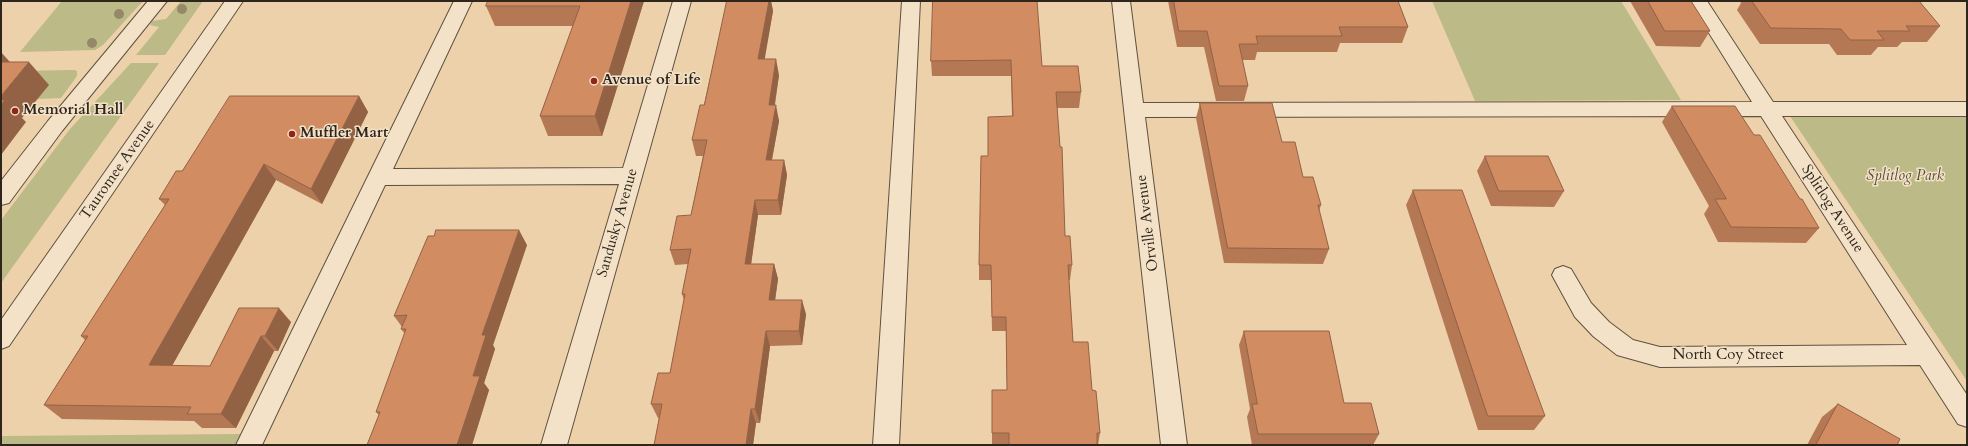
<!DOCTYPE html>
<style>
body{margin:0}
#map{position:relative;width:1968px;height:446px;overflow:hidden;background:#ecd1aa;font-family:Cardo,serif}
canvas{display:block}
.frame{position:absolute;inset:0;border:2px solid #2e261c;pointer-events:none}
</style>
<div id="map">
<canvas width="1968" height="446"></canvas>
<div class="frame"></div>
</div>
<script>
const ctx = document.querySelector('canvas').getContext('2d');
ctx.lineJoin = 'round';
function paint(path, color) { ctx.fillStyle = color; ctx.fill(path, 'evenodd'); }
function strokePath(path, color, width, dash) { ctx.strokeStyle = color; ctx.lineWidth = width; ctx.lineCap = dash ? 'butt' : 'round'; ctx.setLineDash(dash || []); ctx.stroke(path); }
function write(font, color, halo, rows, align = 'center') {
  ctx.font = font + ' Cardo,serif'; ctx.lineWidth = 3; ctx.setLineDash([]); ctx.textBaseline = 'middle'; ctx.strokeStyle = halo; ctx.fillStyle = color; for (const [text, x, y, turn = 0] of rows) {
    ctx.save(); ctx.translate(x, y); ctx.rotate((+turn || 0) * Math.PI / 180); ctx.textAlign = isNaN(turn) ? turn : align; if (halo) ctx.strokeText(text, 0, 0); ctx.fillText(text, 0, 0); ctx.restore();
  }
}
paint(new Path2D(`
 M62,1h81l-40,44 -8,5 -75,2z
 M181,1h22l-38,54h-29l23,-28 -9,-2 2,-4 14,-2z
 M1432,1h189l60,99 -206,1z
 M131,63h28l-158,220v-63l69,-91z
 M74,70l3,1v5l-16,22 -23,1 -21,-28z
 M1967,115v266l-177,-265z
 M242,434l-5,11h-236v-9z`), '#bcba86');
const minor = new Path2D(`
 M148,1h19l-105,130 -53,72 -8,2v-24l47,-60z
 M225,1h18l-234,345 -8,3v-29z
 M454,1h18l-79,168 230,-1 50,-167h18l-124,444h-26l78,-261 -234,1 -123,260h-26z
 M902,1h18l-21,444h-26z
 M1112,1h18l13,102 609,-1 -63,-101h18l66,101h194v14h-185l185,279v32l-9,-3 -38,-59 -260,2 -43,-12 -24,-19 -18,-19 -23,-42 3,-6 8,-3 8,3 20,34 18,19 24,18 27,7 247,-2 -146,-229 -616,1 42,328h-26z`);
strokePath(minor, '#5e5140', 2);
paint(minor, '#f3e1c8');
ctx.fillStyle = '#97876a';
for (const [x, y] of [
 [182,9],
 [119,14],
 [92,43]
]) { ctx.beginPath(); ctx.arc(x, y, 5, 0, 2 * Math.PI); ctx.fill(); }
paint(new Path2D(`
 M644,1l-42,135h-54l-8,-20 33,-90h-78l-9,-20z
 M727,1h44l2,10 -9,48 15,16 -4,30 4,16 -7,39h12l3,15 -6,40h-23l-7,49h23l4,15 -3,21 31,14 -4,31 -32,1 -10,77h-4l-3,22h-99l5,-27h-1l-7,-14 19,-31 14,-73 -2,-6 6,-30 -13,1 -5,-15 21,-35 12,-59h-7l-4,-16 12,-35z
 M933,1l109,65 39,26 -2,16h-22l8,128 7,29 -2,15h-1l4,62 19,48 8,43 -2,12h-106v-55h15l-1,-59h-14l-1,-51h-12v-15l9,-109 24,-40 -1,-40h-79l-1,-15z
 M1168,1h230l10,26 -6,16h-62l-3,9h-80l-2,8h-13l6,26 -4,15h-28l-12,-54h-27z
 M1630,1h61l19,30 -10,16 -44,-1z
 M1740,1h179l21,25 -13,16h-25l-5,5h-19l-7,8h-34l-8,-11h-69l-23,-34 4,-7z
 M359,96l9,16 -46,92 -46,-24 -104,186h38l29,-58 52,14 -13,29h-4l-38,77h-34l-8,-7 -132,-2 -18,-14 41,-65 -4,-4 84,-131 -6,-6 23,-28z
 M1200,103l82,39 21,35 18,28 -2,6 10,38 -6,15 -99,-1 -28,-145z
 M1672,106l82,29 46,64 19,29 -13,15 -88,-1 -14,-28 5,-8 -47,-84z
 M1485,156l79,35 -10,16 -63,-1 -14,-35z
 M1413,190l132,226 -11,14h-56l-72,-225z
 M527,245l-34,100 2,4 -11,34 5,7 -17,55h-105l12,-30 -3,-3 29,-78 -4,-5 1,-2 -8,-11z
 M1244,331l100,72 35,31 -6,11h-121l-5,-28 3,-8 -11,-64z
 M1838,404l59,41h-90l15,-28z`), '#b57854');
paint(new Path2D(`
 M631,1h13l-42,135 -7,-20z
 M769,1h2l2,10 -11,64 -4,-16z
 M1,52l16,18 -16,10z
 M776,59l3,16 -7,46 -3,-16z
 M29,62l20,23 -27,33 4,4 -25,33v-59z
 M359,96l9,16 -46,92 -11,-15z
 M776,105l3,16 -10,54 -3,-15z
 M784,160l3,15 -6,40 -3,-15z
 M264,164l12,16 -112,200 -15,-15z
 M755,200l3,15 -9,64 -4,-15z
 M519,230l8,15 -34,100 2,4 -11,34 5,7 -17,55h-15l25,-110z
 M774,264l4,15 -5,36 -4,-15z
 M802,300l4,14 -4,31 -3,-14z
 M279,308l12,14 -13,29 -13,-15z
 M766,331l4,15 -10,77 -5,-14z
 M261,336l13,15 -38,77 -15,-14z
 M751,409l5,14 -3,22h-7z`), '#936245');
const building = new Path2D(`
 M488,1h143l-36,115h-55l40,-110h-94z
 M727,1h42l-11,58h18l-7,46h7l-10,55h18l-6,40h-23l-10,64h29l-5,36h33l-3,31h-33l-11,78h-4l-5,36h-92l8,-41h-11l7,-31h12l15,-79h-3l9,-45 -21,1 7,-34 14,-1 16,-75h-15l8,-35h4z
 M933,1h104l5,65h36l3,26h-25l4,55h2l3,89h5l2,29h-4l5,77h15l4,48 4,1 4,42h-3v12h-88v-12h-17v-43h15l-1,-73h-14l-1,-52h-12l2,-109h7v-39l25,-1 -2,-56 -80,1z
 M1174,1h224l10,26h-69l3,9h-86l2,8h-19l9,42h-29l-12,-55h-28z
 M1648,1h43l19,30h-45z
 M1752,1h167l21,25h-34l4,5h-33l7,9h-34l-9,-11 -70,-1z
 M1,62h28l-28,34z
 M230,96h129l-48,93 -47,-25 -115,201 61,1 29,-58h40l-14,28h-4l-40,78h-34l4,-7 -147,-2 44,-69h-7l88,-137h-10l17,-28h6z
 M1,100h4l-4,5z
 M1200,103h72l10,39h13l8,35h10l8,28h-3l11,44 -101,-1z
 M1672,106h63l19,29h6l40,64h2l17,29 -88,-1 -16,-28h11z
 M1485,156h63l16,35h-65z
 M1413,190h49l83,226h-57z
 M436,230h83l-37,105h4l-13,41h7l-23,69h-90l13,-33h-4l30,-83h-5l6,-14 -13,1 34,-80h6z
 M1244,331h85l15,72h27l8,31h-121l-6,-30h5z
 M1838,404l62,35 -3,6h-81z`);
paint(building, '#d28c62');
strokePath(building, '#936245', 1);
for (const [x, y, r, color] of [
 [594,81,4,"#8f2418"],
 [15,111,4,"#8f2418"],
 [292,134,4,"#8f2418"]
]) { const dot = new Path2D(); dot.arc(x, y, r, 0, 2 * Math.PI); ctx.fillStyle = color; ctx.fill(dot); strokePath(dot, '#f3e1c8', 1.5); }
write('bold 15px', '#2e261c', '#f3e1c8', [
 ["Avenue of Life",602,81],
 ["Memorial Hall",23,111],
 ["Muffler Mart",300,134]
], 'left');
write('15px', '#2e261c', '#f3e1c8', [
 ["Tauromee Avenue",118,170,-55],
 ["Splitlog Avenue",1832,209,57],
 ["Sandusky Avenue",618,223,-74],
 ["Orville Avenue",1148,223,-97],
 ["North Coy Street",1728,356]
]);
write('italic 15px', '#524b36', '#f3e1c8', [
 ["Splitlog Park",1905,177]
]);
</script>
